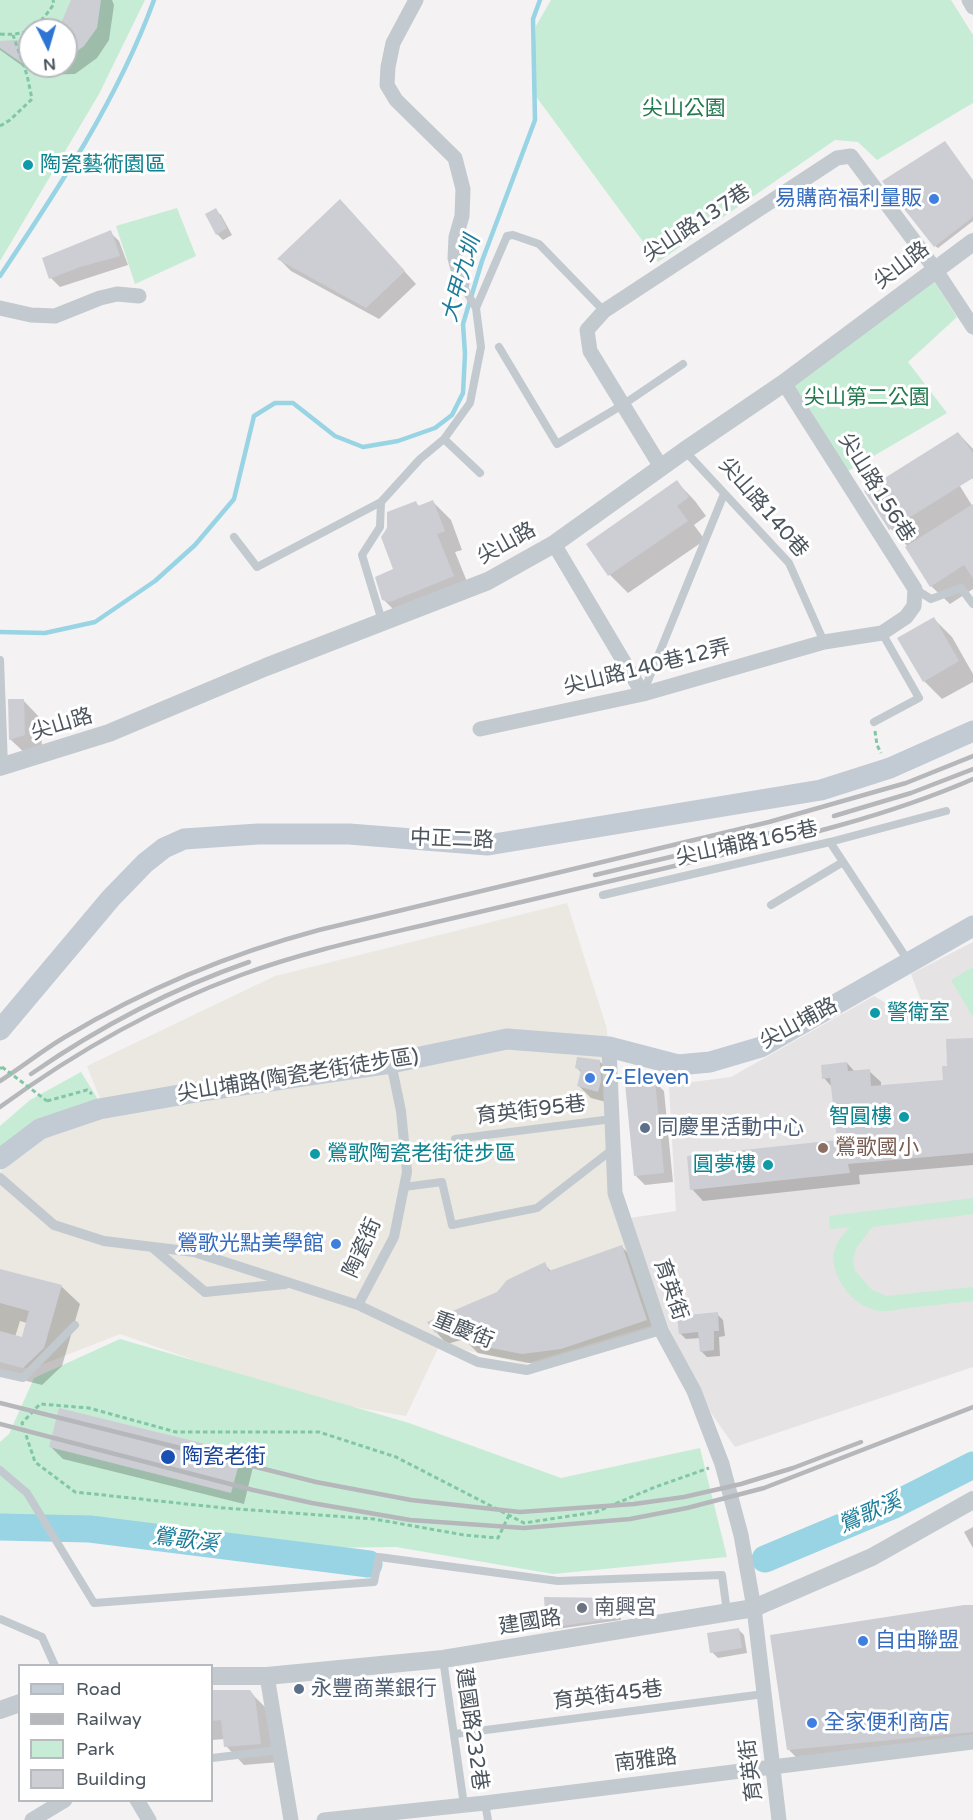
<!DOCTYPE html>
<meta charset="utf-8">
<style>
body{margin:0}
#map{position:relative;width:973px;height:1820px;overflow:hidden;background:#f4f2f2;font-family:"Varela Round",sans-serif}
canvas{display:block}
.legend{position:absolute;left:18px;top:1664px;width:195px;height:138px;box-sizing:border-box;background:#fff;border:2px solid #b7bbbf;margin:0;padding:8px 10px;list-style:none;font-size:18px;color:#4c555e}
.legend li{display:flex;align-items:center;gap:12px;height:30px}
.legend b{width:30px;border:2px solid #b7bbbf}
.north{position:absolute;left:18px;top:18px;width:60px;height:60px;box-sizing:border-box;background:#fff;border:2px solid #b7bbbf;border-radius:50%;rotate:175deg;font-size:16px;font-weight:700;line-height:24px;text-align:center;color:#4c555e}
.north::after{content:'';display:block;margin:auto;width:21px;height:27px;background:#2e74d3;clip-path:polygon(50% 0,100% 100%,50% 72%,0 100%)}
</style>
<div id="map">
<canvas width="973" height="1820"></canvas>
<ul class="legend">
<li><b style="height:8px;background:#c2cad3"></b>Road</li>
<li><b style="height:8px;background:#b5b7bb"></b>Railway</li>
<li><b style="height:16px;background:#c6ecd5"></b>Park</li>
<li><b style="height:16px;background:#cdced4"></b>Building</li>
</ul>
<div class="north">N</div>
</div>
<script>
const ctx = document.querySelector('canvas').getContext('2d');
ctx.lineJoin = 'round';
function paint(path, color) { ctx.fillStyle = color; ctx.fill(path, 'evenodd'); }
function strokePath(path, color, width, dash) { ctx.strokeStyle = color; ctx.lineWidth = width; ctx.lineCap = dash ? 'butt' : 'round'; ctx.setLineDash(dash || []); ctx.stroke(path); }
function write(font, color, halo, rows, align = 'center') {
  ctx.font = font + ' "Varela Round","Noto Sans TC",sans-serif'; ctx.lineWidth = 6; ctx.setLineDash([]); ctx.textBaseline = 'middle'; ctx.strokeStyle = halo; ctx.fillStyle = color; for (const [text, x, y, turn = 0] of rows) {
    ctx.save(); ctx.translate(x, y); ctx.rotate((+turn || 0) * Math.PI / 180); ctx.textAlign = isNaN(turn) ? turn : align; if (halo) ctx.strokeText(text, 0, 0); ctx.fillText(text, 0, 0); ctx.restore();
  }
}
paint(new Path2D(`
 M567,903l40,126 2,165 44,131 -128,39 -85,-20 -34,72 -104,-18 -182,-64 -89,35 -31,-7v-190l44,-36 63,-20 -20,-50 188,-90z`), '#eae8e0');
paint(new Path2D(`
 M973,942v425l-238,80 -24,-34 -43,-87 -38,-108 46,-7 -7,-126 62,-8 143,-81 15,9 31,-7 -9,-24z`), '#e5e3e3');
paint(new Path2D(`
 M0,0h145l-46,94 -99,167zM30,30h36v36h-36z
 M551,0h400l22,35v68l-96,57 -19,-18 -23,-2 -177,122 -126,-171 4,-65z
 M177,208l19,48 -61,28 -19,-58z
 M933,280l24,37 -49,45 39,51 -99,58 -57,-86z
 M973,967v50l-22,-37z
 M81,1072l18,29 -99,52v-27l30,-26z
 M973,1198v16l-101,13 -15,20 -4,11 2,13 17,19 15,6 86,-9v14c-22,2 -44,5 -65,7 -9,1 -20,4 -28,3 -21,-3 -37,-20 -44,-39 -6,-19 0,-31 14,-45l-20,2 -1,-13z
 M120,1339l289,84 152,55 139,-30 27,109 -174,17 -157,-27 -79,1 -255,-29 -62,-1v-76l9,-8 25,-56z`), '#c6ecd5');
paint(new Path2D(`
 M72,0h40l2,5 -5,35 -12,18 -22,16 -40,1 -35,-25v-8l30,-1v25h36v-36h-10l5,-3z
 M973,181v40l-35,27 -3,-2z
 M215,210l6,5 11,20 -9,5 -6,-6z
 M352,214l64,70 -37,35 -88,-48 -12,-12z
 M110,232l9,9 9,24 -68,22 -9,-9z
 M958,433l15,16v30l-3,-3 -12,7 15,24v82l-23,15 -19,-18 -23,-39 -17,-18 -25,-37z
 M677,482l18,19 11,15 -12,9 11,15 -77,53 -18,-18 -22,-31z
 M433,502l18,18 11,30 -7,2 17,42 -70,24 -19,-19 33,-96 4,4z
 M934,619l18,18 21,37v8l-31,17 -18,-18z
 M23,700l18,19 1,34 -13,4 -19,-18z
 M973,1041v124l-114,10 1,9 -157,17 -11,-12 146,-47 -6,-55 -8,-9 23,-15 8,9 14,-1 12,11v4l64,-5 3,-14z
 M599,1061l13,12 -2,30 -19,-5 -12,-12 3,-13 -6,-6z
 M655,1082l9,9 9,91 -28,3 -9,-9z
 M622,1247l11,11 25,73 -124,33 -56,-11 -11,-11 1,-4 -21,6 -11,-12 108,-68 8,8z
 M0,1271l61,15 19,18 -18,62 -20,19 -42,-11zM20,1321l7,2 -4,16 -8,-2z
 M717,1314l6,6 2,16 -6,1 1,19 -13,1 -6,-6 -1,-13 -14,1 -6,-6z
 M51,1447l190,7 12,13 -9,37 -181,-45z
 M973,1527v21l-9,-16z
 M617,1600l2,2 2,18 -71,10 -2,-3z
 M973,1607v134l-175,18 -9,-9z
 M738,1629l6,6 3,18 -29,5 -6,-6z
 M212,1691h37l19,19 11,52 -35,3 -18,-19 -1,-7 -13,1z`), '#0003');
strokePath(new Path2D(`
 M0,276c58,-87 118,-177 154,-276
 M0,632l45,1 50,-11 60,-41 40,-36 39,-46 20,-83 21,-13h18l42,33 28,11 35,-6 37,-13 17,-13 11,-22 2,-39 -2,-30 19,-63 53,-141 -2,-101 7,-19`), '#98d4e4', 4.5);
strokePath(new Path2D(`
 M0,1527l90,2 279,35
 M765,1559l129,-54 79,-40`), '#98d4e4', 27);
paint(new Path2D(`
 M71,0h30l-4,28 -13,18 -18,13v-29h-8z
 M30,39v24h-8l-22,-15v-7z
 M945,141l28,39v37l-39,30 -52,-66z
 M340,199l65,72 -39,37 -89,-49z
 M216,208l11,20 -11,7 -11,-21z
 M111,230l9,26 -40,11 -31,12 -7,-21z
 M958,432l15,21v25l-84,52 -25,-39z
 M677,480l12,17 -12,9 11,15 -80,55 -22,-32z
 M433,500l12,31 -8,3 17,42 -64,26 -8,-2 -7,-23 18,-8 -12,-32 6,-9v-16l29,-11 2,5z
 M973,504v74l-9,-13 -34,22 -25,-40z
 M934,617l25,44 -36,21 -26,-44z
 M8,699h16l1,36 -16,5z
 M973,1038v115l-125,11 2,9 -160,17 -3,-34 150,-16 -7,-62 -8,1 -1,-14 26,-3 1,9 22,-2 1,17 72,-6 -1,-14h5l-1,-27z
 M577,1057l23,3 1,21 -3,11 -21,-6 4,-16 -6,-2z
 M655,1081l9,92 -30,3 -9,-93z
 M622,1245l25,75 -86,29 -39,5 -57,-11 3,-18 -33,8 -8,-11 70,-30 10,-12 38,-18 4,9z
 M0,1269l62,16 -18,63 -21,20 -23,-6v-31l22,6 7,-26 -29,-8z
 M718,1312l1,19h-5v19l-14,2 -2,-20 -19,2 -2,-18z
 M59,1408l183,45 -11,40 -182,-46z
 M544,1597l73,1 2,20 -73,10z
 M964,1605h9v127l-186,18 -17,-115z
 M739,1628l3,20 -32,5 -3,-20z
 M212,1690h38l5,7 6,47 -37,3 -3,-27 -9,1z`), '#cdced4');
strokePath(new Path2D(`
 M0,34c31,2 37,-7 54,-30l-1,-4
 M0,126l10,-6 22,-21 -5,-24 -14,-40
 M875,731l2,14 4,8
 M0,1069l2,-2
 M47,1101l40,-11 5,4
 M509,1515l-11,23 -34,-3 -90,-16 -150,-11 -149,-16 -40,-30 -13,-39 18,-19 49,4 87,24h143l77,25 128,66 72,-11 59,-25 54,-19`), '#82c7a5', 3, [4.5, 3]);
strokePath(new Path2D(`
 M476,308l31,-72 6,-1 26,9 65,67
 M499,347l58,97 67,-40 59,-40
 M444,439l36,34
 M685,451l104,112 35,79
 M234,537l23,30 124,-65
 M915,589l16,10 30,-11 12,16
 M382,621l-20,-66 18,-28 1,-25 39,-43 24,-20 26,-36 11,-56 -5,-39 -14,-24
 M0,660l4,106
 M643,693l81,-199
 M874,722l45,-24 -37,-65
 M830,842l116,-31
 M603,895l227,-53 79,120
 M771,905l72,-43
 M455,1139l157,-20
 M404,1187l38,-5 10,43 85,-17 76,-59
 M0,1373l23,5 52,-53
 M0,1470l27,23 67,110 280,-21 5,-25 179,24 164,-6 5,37
 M0,1619l42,18 13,29
 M443,1659l21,146
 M455,1734l309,-40
 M212,1758l67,-8
 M485,1803l3,17`), '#c2c9cf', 8);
strokePath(new Path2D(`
 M0,1178l54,47 50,16 90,11 164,53 120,57 49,8 134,-40
 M152,1247l53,45 80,-8
 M358,1305l36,-68 13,-65 -6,-61 -10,-48`), '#c2c9cf', 10);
strokePath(new Path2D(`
 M416,0l-23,43 -5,24 -1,18 9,15 59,58 8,31 -1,27 -6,21 -1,21 7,26
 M969,0l4,7
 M0,308l31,7 24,1 45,-18 17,-4 22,2
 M661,467l-71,-116 -3,-21 17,-19 233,-153 14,-2 84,113 38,58
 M554,544l89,150
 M480,729l163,-35 181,-52 58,-9 24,-16 8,-11 1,-17 -131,-206
 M609,1047l6,146 46,137 33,61 28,73 19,71 13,73 25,212
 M267,1676l24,144
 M137,1800l12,20
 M32,1820l33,-20
 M324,1820l161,-17 488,-61`), '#c2c9cf', 15);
strokePath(new Path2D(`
 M0,767l109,-34 157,-66 222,-86 66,-37 130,-93 100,-68 189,-141
 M212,1676h55l176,-17 311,-51 118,-51 101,-57
 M0,1710l20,-7`), '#c2c9cf', 18);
strokePath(new Path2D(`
 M0,1030l111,-132 34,-35 19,-15 20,-9 74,-5h91l139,11 333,-55 69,-22 83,-37
 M0,1159l40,-30 59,-20 109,-19 183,-27 116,-24 102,8 69,18 32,-3 51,-15 212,-121`), '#c2cad3', 21);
strokePath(new Path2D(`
 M834,816l77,-23 62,-24
 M595,875l184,-44
 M31,1074c68,-47 140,-85 218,-112
 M0,1081c22,-14 43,-31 65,-44 80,-48 164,-83 254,-107l450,-108 137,-39 67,-27
 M0,1107c74,-54 154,-100 241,-132 65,-24 133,-38 200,-54 88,-21 176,-42 263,-62 91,-21 184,-43 269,-80
 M0,1403l316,79 95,18 109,12 114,-8 50,-7 57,-13 52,-16 68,-26
 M0,1424l253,66 59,13 98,17 114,8 106,-9 57,-11 77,-20 209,-81`), '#b5b7bb', 4.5);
strokePath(new Path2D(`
 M2,1067l45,34`), '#82c7a5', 3, [4.5, 3]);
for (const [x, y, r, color] of [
 [28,165,6,"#0f9aa8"],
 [934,199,6,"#3f7fe0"],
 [875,1013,6,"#0f9aa8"],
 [590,1078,6,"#3f7fe0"],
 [904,1117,6,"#0f9aa8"],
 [645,1128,6,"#5c6f8a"],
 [823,1148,6,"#8d6e63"],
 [315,1154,6,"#0f9aa8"],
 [768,1165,6,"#0f9aa8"],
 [336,1244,6,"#3f7fe0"],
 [168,1457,8,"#1a4fb4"],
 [582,1608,6,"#6b7280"],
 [863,1641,6,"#3f7fe0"],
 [299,1689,6,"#5c6f8a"],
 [812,1723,6,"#3f7fe0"]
]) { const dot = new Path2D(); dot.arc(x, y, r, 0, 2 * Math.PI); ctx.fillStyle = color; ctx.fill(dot); strokePath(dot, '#fff', 2); }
write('21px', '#22794e', '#fff', [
 ["尖山公園",684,109],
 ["尖山第二公園",867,398]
]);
write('21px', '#0d838f', '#fff', [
 ["陶瓷藝術園區",40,165],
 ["警衛室",887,1013],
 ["智圓樓",892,1117,"right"],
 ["鶯歌陶瓷老街徒步區",327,1154],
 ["圓夢樓",756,1165,"right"]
], 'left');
write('21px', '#366cbe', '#fff', [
 ["易購商福利量販",922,199,"right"],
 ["7-Eleven",602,1078],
 ["鶯歌光點美學館",324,1244,"right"],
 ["自由聯盟",875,1641],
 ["全家便利商店",824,1723]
], 'left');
write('21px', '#4c555e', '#fff', [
 ["尖山路137巷",697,224,-33],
 ["尖山路",902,266,-37],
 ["尖山路156巷",876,488,58],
 ["尖山路140巷",763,508,49],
 ["尖山路",507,544,-29],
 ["尖山路140巷12弄",647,668,-14],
 ["尖山路",62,725,-17],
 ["中正二路",452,840,2],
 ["尖山埔路165巷",747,844,-12],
 ["尖山埔路",799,1024,-28],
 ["尖山埔路(陶瓷老街徒步區)",298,1076,-9],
 ["育英街95巷",531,1111,-7],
 ["陶瓷街",363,1248,-66],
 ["育英街",670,1290,71],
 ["重慶街",463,1331,22],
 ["建國路",530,1623,-9],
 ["育英街45巷",608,1696,-7],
 ["建國路232巷",471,1729,82],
 ["南雅路",646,1761,-7],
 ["育英街",752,1770,-97]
]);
write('21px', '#4e5e75', '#fff', [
 ["同慶里活動中心",657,1128],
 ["永豐商業銀行",311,1689]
], 'left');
write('21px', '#785e54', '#fff', [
 ["鶯歌國小",835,1148]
], 'left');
write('21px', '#164399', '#fff', [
 ["陶瓷老街",182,1457]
], 'left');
write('21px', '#5b616d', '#fff', [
 ["南興宮",594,1608]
], 'left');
write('italic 22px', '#1b7d99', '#fff', [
 ["大甲九圳",462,279,-74],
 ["鶯歌溪",870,1514,-24],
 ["鶯歌溪",185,1541,7]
]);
</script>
